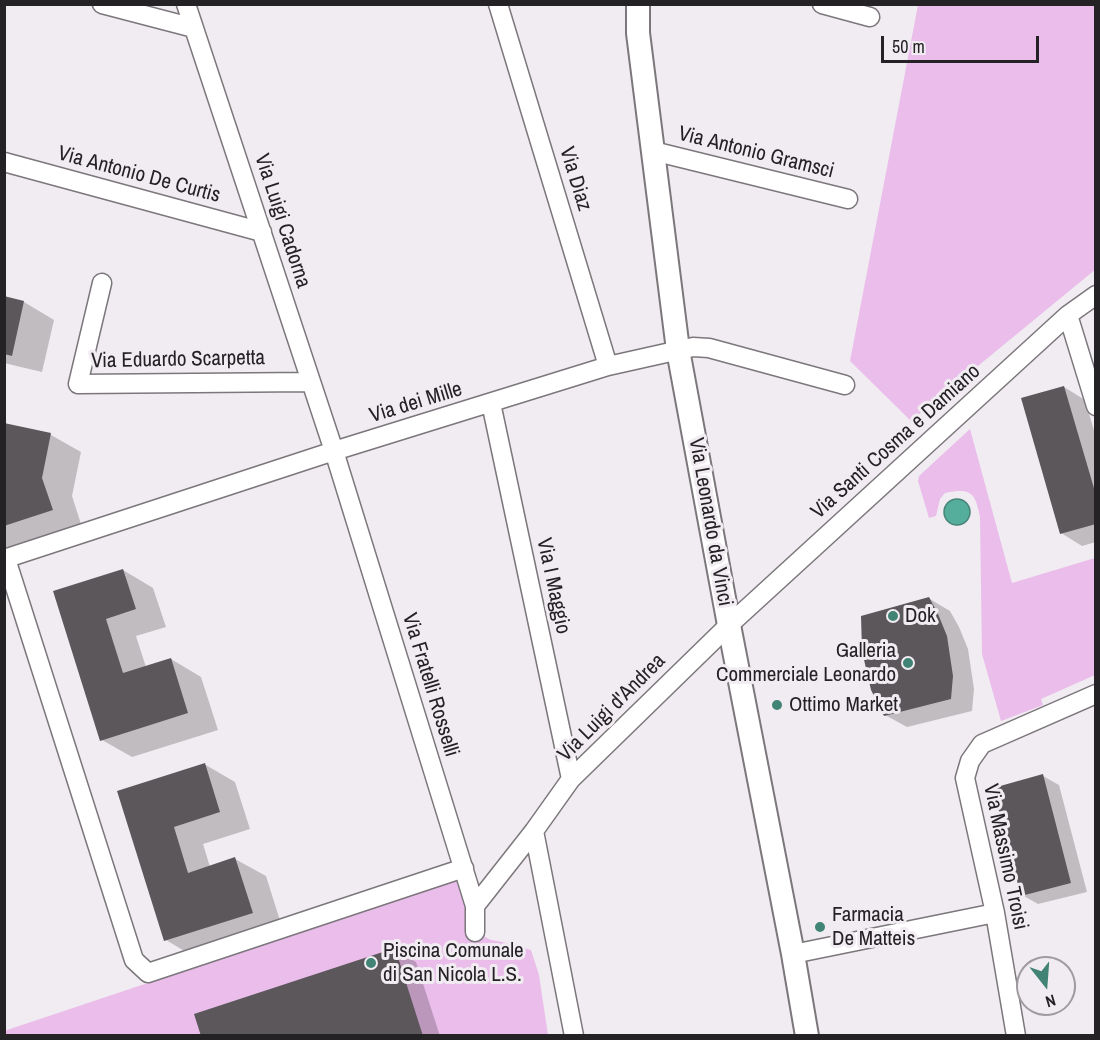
<!DOCTYPE html>
<style>
body{margin:0}
#map{position:relative;width:1100px;height:1040px;overflow:hidden;background:#f1ecf1;font-family:"Archivo Narrow",sans-serif}
canvas{display:block}
.frame{position:absolute;inset:0;border:6px solid #242224;pointer-events:none}
.north{position:absolute;left:1016px;top:956px;width:60px;height:60px;box-sizing:border-box;background:#f1ecf1;border:2px solid #9f9b9f;border-radius:50%;rotate:163deg;font-size:16px;font-weight:700;line-height:24px;text-align:center;color:#242224}
.north::after{content:'';display:block;margin:auto;width:21px;height:27px;background:#418375;clip-path:polygon(50% 0,100% 100%,50% 72%,0 100%)}
.scale{position:absolute;left:881px;top:36px;width:158px;height:27px;box-sizing:border-box;border:3px solid #242224;border-top:0;padding-left:8px;font-size:18px;line-height:21px;white-space:nowrap;color:#242224;-webkit-text-stroke:4px #f1ecf1;paint-order:stroke}
</style>
<div id="map">
<canvas width="1100" height="1040"></canvas>
<div class="frame"></div>
<div class="north">N</div>
<div class="scale">50 m</div>
</div>
<script>
const ctx = document.querySelector('canvas').getContext('2d');
ctx.lineJoin = 'round';
function paint(path, color) { ctx.fillStyle = color; ctx.fill(path, 'evenodd'); }
function strokePath(path, color, width, dash) { ctx.strokeStyle = color; ctx.lineWidth = width; ctx.lineCap = dash ? 'butt' : 'round'; ctx.setLineDash(dash || []); ctx.stroke(path); }
function write(font, color, halo, rows, align = 'center') {
  ctx.font = font + ' "Archivo Narrow",sans-serif'; ctx.lineWidth = 6; ctx.setLineDash([]); ctx.textBaseline = 'middle'; ctx.strokeStyle = halo; ctx.fillStyle = color; for (const [text, x, y, turn = 0] of rows) {
    ctx.save(); ctx.translate(x, y); ctx.rotate((+turn || 0) * Math.PI / 180); ctx.textAlign = isNaN(turn) ? turn : align; if (halo) ctx.strokeText(text, 0, 0); ctx.fillText(text, 0, 0); ctx.restore();
  }
}
paint(new Path2D(`
 M918,5h177l1,264 -185,152 -61,-60z
 M970,429l42,154 83,-25v117l-54,24 2,6 -42,16 -19,-67 -2,-137c-5,-25 -9,-29 -35,-24l-5,6 -4,17 -7,2 -11,-37 1,-5z
 M456,880l19,52 16,8 12,2 28,8 8,25 9,60 -543,1 -1,-5z`), '#eabdeb');
const water = new Path2D(`
 M944 512a13 13 0 1 1 26 0a13 13 0 1 1-26 0Z`);
paint(water, '#55ae9c');
strokePath(water, '#468478', 1.5);
paint(new Path2D(`
 M4,298l20,4 30,18 -12,52 -38,-9z
 M1064,387l21,13 11,37v105l-14,4 -21,-13z
 M4,425l47,10 30,17 -9,44 10,31 -78,26z
 M123,570l30,18 13,39 -30,9 10,31 25,-8 30,18 17,53 -86,27 -30,-17 -47,-148z
 M928,598l22,13 9,16 9,22 6,40 -2,22 -65,16 -22,-12z
 M204,764l31,18 15,47 -47,15 7,23 25,-8 31,17 17,54 -87,28 -30,-18 -47,-148z
 M1043,776l16,9 28,107 -49,12 -16,-9z
 M395,950l21,12 24,74h-237z`), '#0003');
paint(new Path2D(`
 M4,296l20,5 -12,55 -8,-2z
 M1064,386l32,109v29l-36,10 -39,-136z
 M4,423l47,10 -9,45 11,32 -49,16z
 M123,569l13,40 -30,10 17,54 48,-15 17,55 -88,28 -47,-150z
 M929,597l9,17 9,22 6,40 -2,23 -67,17 -13,-26 -9,-39 -1,-35z
 M205,763l15,49 -46,15 14,46 47,-16 18,56 -89,28 -47,-150z
 M1043,774l28,109 -50,13 -28,-108z
 M395,948l28,88h-222l-7,-22z`), '#5b575b');
const minor = new Path2D(`
 M102,4l92,24
 M186,4l148,447 141,455v26
 M498,4l110,362
 M822,4l48,13
 M653,151l195,48
 M4,162l258,70
 M102,283l-24,101 232,-2
 M1068,315l28,91
 M491,403l80,376
 M4,559l330,-108 274,-85 85,-19 16,1 136,37
 M6,559l128,401 14,13 316,-105
 M534,831l40,205
 M475,906l59,-75 37,-52 158,-154 339,-310 28,-20
 M793,954l202,-41
 M1016,1036l-21,-123 -30,-135 5,-17 12,-17 114,-50`);
const tertiary = new Path2D(`
 M638,4v29l40,317 51,275 64,329 14,82`);
strokePath(minor, '#7b777b', 21);
strokePath(tertiary, '#7b777b', 26);
strokePath(minor, '#fff', 18);
strokePath(tertiary, '#fff', 22);
for (const [x, y, r, color] of [
 [893,616,6,"#418375"],
 [908,663,6,"#418375"],
 [777,705,6,"#418375"],
 [820,927,6,"#418375"],
 [371,963,6,"#418375"]
]) { const dot = new Path2D(); dot.arc(x, y, r, 0, 2 * Math.PI); ctx.fillStyle = color; ctx.fill(dot); strokePath(dot, '#f1ecf1', 2); }
write('21px', '#242224', '#f1ecf1', [
 ["Via Antonio Gramsci",756,153,14],
 ["Via Antonio De Curtis",139,175,15],
 ["Via Diaz",575,179,73],
 ["Via Luigi Cadorna",282,221,72],
 ["Via Eduardo Scarpetta",178,360,-1],
 ["Via dei Mille",416,403,-17],
 ["Via Santi Cosma e Damiano",896,442,-42],
 ["Via Leonardo da Vinci",710,522,80],
 ["Via I Maggio",553,586,78],
 ["Via Fratelli Rosselli",430,685,73],
 ["Via Luigi d'Andrea",612,708,-45],
 ["Via Massimo Troisi",1005,857,78]
]);
write('21px', '#242224', '#f1ecf1', [
 ["Dok",905,616],
 ["Galleria",896,651,"right"],
 ["Commerciale Leonardo",896,675,"right"],
 ["Ottimo Market",789,705],
 ["Farmacia",832,915],
 ["De Matteis",832,939],
 ["Piscina Comunale",383,951],
 ["di San Nicola L.S.",383,975]
], 'left');
</script>
